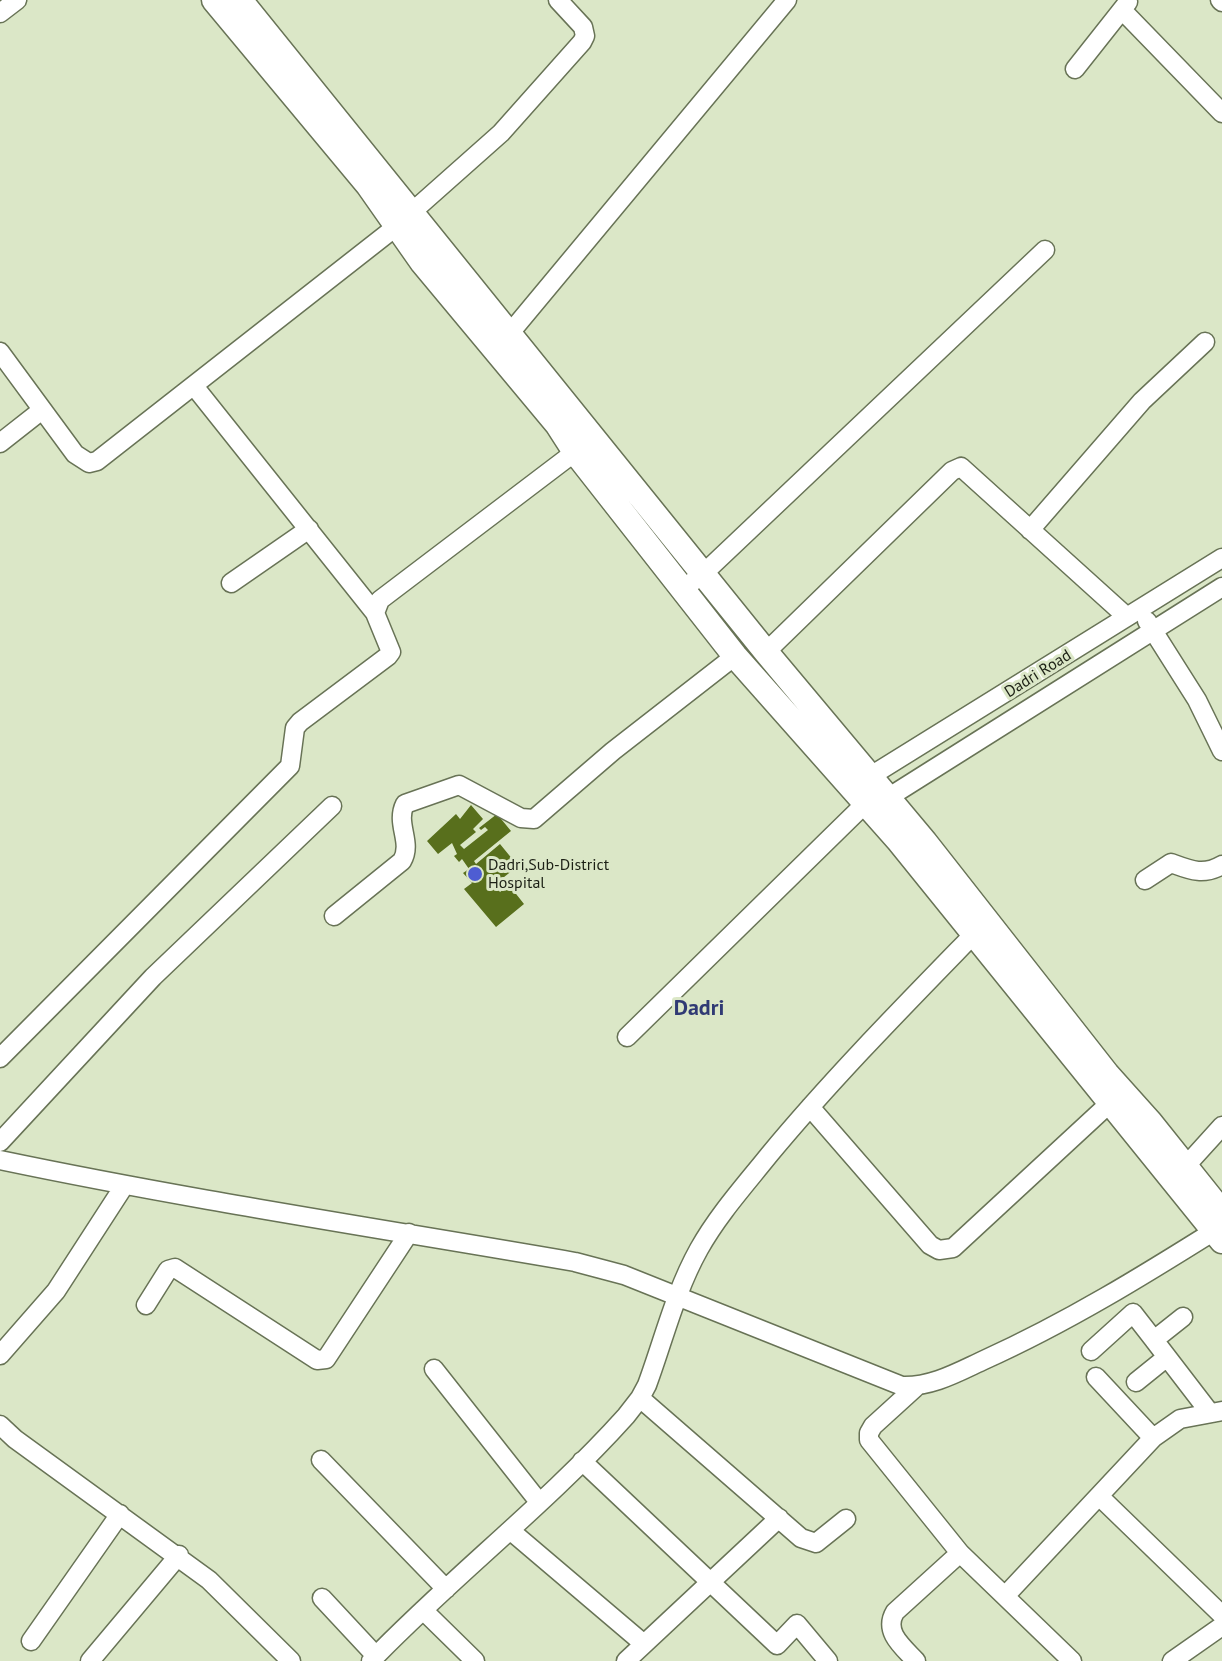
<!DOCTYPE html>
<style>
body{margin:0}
canvas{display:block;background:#dbe7c7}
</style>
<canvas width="1222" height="1661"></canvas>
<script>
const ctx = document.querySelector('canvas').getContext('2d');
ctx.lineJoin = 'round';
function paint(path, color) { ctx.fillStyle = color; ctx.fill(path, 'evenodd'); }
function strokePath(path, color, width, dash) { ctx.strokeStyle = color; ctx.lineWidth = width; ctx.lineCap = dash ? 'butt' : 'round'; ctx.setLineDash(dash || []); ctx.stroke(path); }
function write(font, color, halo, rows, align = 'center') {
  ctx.font = font + ' "PT Sans",sans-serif'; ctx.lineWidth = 6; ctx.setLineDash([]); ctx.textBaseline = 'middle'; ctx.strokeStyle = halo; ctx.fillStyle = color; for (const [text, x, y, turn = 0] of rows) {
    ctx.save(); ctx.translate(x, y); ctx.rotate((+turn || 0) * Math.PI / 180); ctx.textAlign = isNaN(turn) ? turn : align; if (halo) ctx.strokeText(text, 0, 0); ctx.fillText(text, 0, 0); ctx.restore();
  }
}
paint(new Path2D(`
 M471,805l12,14 -10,10 3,3 -16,13 4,4 24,-19 -3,-3 -4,3 -2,-2 18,-14 14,17 -37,30 2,3 24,-20 18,22 -24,19 6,7 9,-7 15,19 -28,23 -32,-38 8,-6 -9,-10 6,-4 -7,-10 -3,3 -5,-6 3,-2 -5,-11 -14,11 -11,-13 29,-27 4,5z`), '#586f1c');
const minor = new Path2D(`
 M1220,0l2,2
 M1123,11l99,102
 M0,13l17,-13
 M1075,69l53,-67
 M412,212l89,-79 81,-91 3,-6 -2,-9 -25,-27
 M510,333l277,-333
 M0,352l75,102 14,9 8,-2 300,-235
 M194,386l181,227
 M0,443l42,-33
 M1030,530l112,-129 63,-59
 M231,583l78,-54
 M683,589l21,-16 341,-323
 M1147,621l50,79 25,51
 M766,652l186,-181 9,-4 166,150
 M861,782l361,-224
 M878,804l344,-217
 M1145,880l26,-17c19,7 32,13 51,2
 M334,916l68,-55c11,-19 -7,-37 3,-57l54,-19 62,33 13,1 79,-68 122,-95
 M627,1037l247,-242
 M0,1058l290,-292 5,-38 5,-6 88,-66 3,-4 -16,-39 5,-13 195,-148
 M810,1107l120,138 9,5 14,-2 158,-146
 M0,1142l153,-165 179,-171
 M0,1160c191,40 384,69 575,102l49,13 278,111c30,1 56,-14 82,-26 84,-38 160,-85 238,-134
 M1184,1168l38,-42
 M146,1305l22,-35 7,-2 142,92 9,-1 83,-126
 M1183,1317l-29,23 56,73
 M1091,1351l42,-38 21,27
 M0,1355l56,-64 68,-105
 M434,1369l105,133
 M1096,1377l57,61
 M1136,1382l31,-25
 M917,1386l-44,40 -4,7v7l91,113
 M640,1398l161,140 15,5 30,-24
 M0,1425l15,14 194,141 82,81
 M321,1460l125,129
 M582,1461l195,184 20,-21 31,37
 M1099,1496l123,119
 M511,1531l133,113
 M1006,1595l147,-157 27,-19 42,-8
 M322,1598l54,58
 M423,1610l52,51
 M31,1641l89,-127
 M90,1661l89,-106
 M371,1661c82,-85 176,-157 255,-245l14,-18 7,-13c17,-46 28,-93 52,-136 19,-34 46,-64 70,-94 64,-77 134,-148 204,-220
 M626,1661l153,-143
 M916,1661c-13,-14 -33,-29 -21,-49l65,-59 112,108
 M1172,1661l50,-35`);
const major = new Path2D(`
 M214,0l154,185 54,77 135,162 18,28 160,204 163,184 324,401
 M240,0l526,652 159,190 182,232 43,48 72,90`);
strokePath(minor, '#687356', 21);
strokePath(major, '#687356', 27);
strokePath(minor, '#fff', 18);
strokePath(major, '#fff', 24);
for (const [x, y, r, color] of [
 [475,874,8,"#4e5dd2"]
]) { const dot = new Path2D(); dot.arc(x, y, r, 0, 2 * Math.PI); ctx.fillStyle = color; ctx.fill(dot); strokePath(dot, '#dbe7c7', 2); }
write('16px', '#1c2015', '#dbe7c7', [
 ["Dadri Road",1038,674,-32]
]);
write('16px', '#1c2015', '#dbe7c7', [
 ["Dadri,Sub-District",488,865],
 ["Hospital",488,883]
], 'left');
write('bold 22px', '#303a74', '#dbe7c7', [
 ["Dadri",699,1009]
]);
</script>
